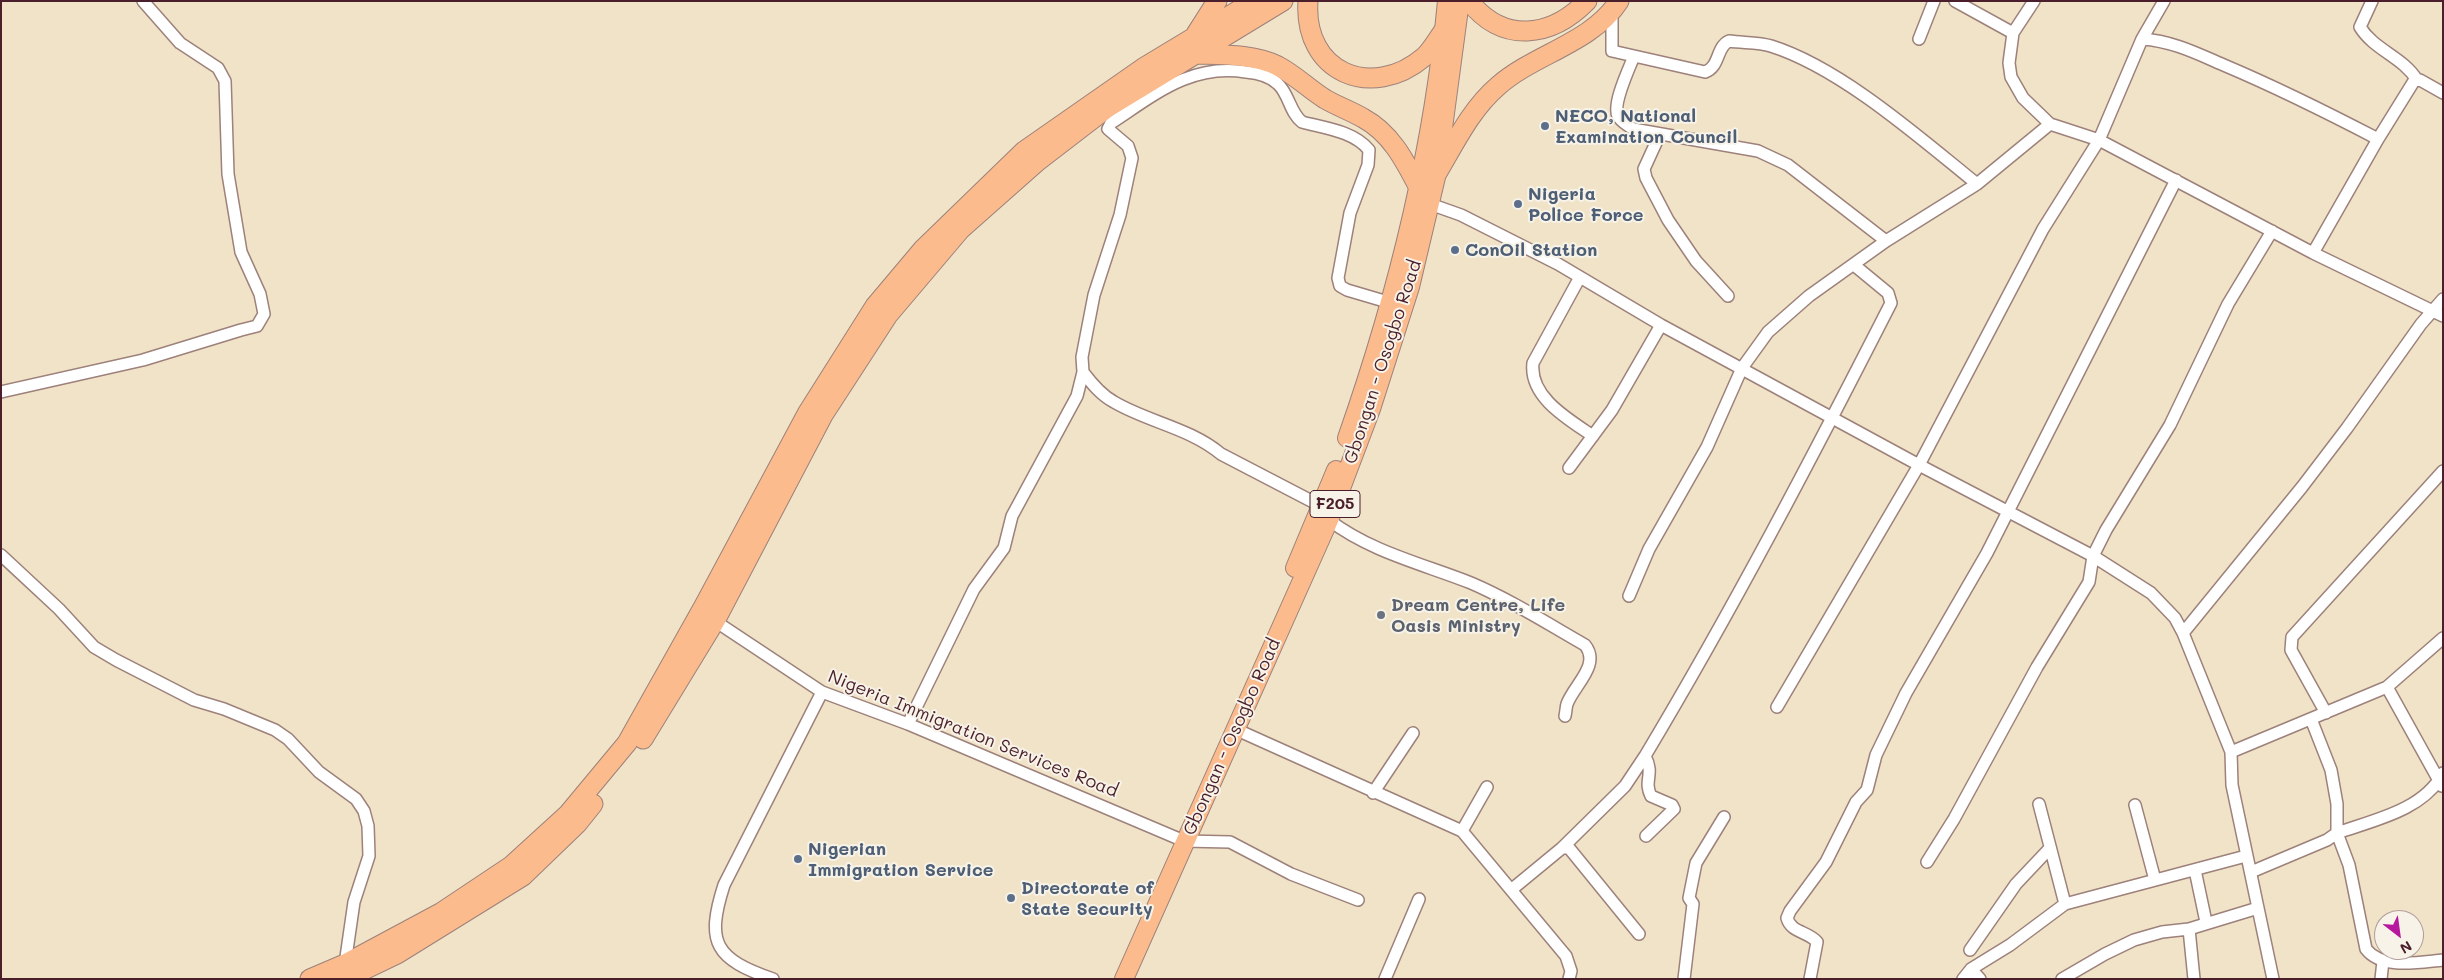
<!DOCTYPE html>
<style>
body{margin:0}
#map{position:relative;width:2444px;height:980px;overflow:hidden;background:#f0e3c8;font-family:Mali,sans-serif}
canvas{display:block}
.frame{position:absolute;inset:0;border:2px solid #4a1f2b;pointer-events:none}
.north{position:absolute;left:2374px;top:910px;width:50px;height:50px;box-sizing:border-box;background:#f7f3e8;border:1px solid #b29e9c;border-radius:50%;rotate:150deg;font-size:14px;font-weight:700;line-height:20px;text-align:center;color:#4a1f2b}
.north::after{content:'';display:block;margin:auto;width:18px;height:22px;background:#b5179e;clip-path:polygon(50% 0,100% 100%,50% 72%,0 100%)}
</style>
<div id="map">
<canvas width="2444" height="980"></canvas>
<div class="frame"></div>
<div class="north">N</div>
</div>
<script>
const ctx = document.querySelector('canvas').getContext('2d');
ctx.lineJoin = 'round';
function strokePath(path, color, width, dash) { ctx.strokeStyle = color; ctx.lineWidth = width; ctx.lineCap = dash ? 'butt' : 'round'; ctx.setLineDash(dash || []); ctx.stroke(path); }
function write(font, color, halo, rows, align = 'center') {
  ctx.font = font + ' Mali,sans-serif'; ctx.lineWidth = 4; ctx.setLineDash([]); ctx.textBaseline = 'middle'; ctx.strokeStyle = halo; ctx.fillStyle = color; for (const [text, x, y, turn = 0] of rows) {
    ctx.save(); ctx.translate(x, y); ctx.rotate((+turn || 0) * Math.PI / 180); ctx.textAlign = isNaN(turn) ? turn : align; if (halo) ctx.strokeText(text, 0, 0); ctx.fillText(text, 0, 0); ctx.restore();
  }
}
const minor = new Path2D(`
 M1955,1l58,32
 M2034,1l-21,32 -4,30 2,14 12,21 27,26 49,16 214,113 130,63
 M2372,1l-12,26c14,23 43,30 57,53
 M1612,11v40l93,21c15,-5 11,-25 24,-31 14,2 30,1 42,5 70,22 149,92 206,138
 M1919,39l15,-38
 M2142,39c31,2 56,15 84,27 52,22 102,47 152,73
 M1634,56c-5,13 -22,48 -16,60 3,6 10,9 15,13l125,22 30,14 98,76
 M1660,134l-16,35 2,9 22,42 28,41 32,35
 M1430,204l31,11 97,49 103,61 258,140 174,91 58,37 24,25 8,15 48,119 1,33 41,194
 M2313,253l65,-114 36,-58 6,-1 23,13
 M1580,277l-47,86c-4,34 35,56 60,73
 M1083,372c9,12 18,23 31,30 34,20 76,26 107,52l100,52
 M1,392l142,-32 98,-30 16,-4 7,-12 -4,-20 -19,-42 -13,-78 -3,-93 -7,-13 -38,-25 -37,-42
 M1569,468l43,-58 49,-85
 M1329,520c42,32 94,44 142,63 40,17 77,41 114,62 16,20 -11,40 -18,59 -1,3 -1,8 -2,12
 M1,555l58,54 35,38 22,13 78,40 30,9 51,21 13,9 31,33 37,27 8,12 4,15 1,30 -15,46 -9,62
 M1629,596l20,-47 58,-102 35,-79 26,-36 41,-36 77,-55 91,-57 73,-60
 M715,621l107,71 86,32 276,117 46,1 61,32 67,26
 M2183,633l119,-146 45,-59 74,-104 22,-25
 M2387,687l55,99
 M1777,707l142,-242 124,-236 56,-89 43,-101 22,-38
 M2326,713l-35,-63 1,-13 151,-166
 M2311,719l20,51 6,34v29l12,32 17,84c16,21 54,13 77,11
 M908,724l66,-135 30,-41 8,-32 65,-120 6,-24 -1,-15 12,-62 26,-80 12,-57 -4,-12 -20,-17 3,-6c43,-28 80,-60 135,-51 11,1 24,4 32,12 11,10 12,29 24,38 22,6 52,9 67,28l-1,15 -18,48 -12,65 2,8 7,4 44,13
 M1235,729l227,102 104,125 5,15 -2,8
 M2231,752l156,-65 56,-49
 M1373,793l40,-60
 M2039,804l26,100
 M2135,805l20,75
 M1462,831l25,-44
 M1646,836l28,-27 -2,-4 -21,-9c-8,-16 4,-21 -6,-40 88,-147 168,-300 246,-453l-3,-10 -34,-28
 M1562,848l63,-62 20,-30
 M1927,862l27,-43 83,-152 52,-85 4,-26 13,-26 64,-105 58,-121 44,-73
 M2195,870l11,52
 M2251,872l76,-32 10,-7c37,-13 87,-23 106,-60
 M1511,890l51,-42h7l70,86
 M2189,929l5,50
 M1970,950l46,-66 34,-36
 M1971,969l9,10
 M773,979c-57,-20 -68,-35 -49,-94l98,-193
 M1385,979l34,-80
 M1684,979l9,-75 -4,-6 7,-35 28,-46
 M1810,979l7,-37c-9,-11 -26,-9 -30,-24l3,-7 36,-49 30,-60 11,-12 9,-35 30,-62 81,-140 189,-373
 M1963,979l8,-10 39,-24 55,-41 181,-48
 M2062,979l43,-25 29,-14 28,-8 27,-3 69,-21
 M2381,979l2,-18`);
const primary = new Path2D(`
 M1347,438c50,-142 86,-286 100,-437
 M1295,568l41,-98
 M1124,979l205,-459 42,-111 39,-122 27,-114 23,-172`);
const trunk = new Path2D(`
 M1308,1c-5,72 64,100 116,56 8,-7 14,-19 21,-28
 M1469,1c34,43 82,37 118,0
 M1196,34l21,-33
 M1195,54c27,1 59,0 83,12 17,9 31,23 47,33 12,7 26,12 38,19 28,15 42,43 56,70
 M1437,173c18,-30 34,-64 61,-87 36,-32 94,-43 121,-85
 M643,739l72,-118 108,-206 65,-100 72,-85 78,-69 69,-53 176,-107
 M310,979l35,-15 97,-52 69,-46 57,-52 59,-71 77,-137 104,-194 67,-106 48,-57 101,-98 119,-83 111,-67
 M345,979l52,-25 126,-78 54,-52 16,-20`);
strokePath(minor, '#9d817a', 14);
strokePath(primary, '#9d817a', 20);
strokePath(trunk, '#9d817a', 21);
strokePath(minor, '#fff', 11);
strokePath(primary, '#fbbb8c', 18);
strokePath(trunk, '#fbbb8c', 19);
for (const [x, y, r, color] of [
 [1545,126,5,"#5c6f8a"],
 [1518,204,5,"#5c6f8a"],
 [1455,250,5,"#5c6f8a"],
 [1381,615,5,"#6b7280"],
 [798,859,5,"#5c6f8a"],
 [1011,898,5,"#5c6f8a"]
]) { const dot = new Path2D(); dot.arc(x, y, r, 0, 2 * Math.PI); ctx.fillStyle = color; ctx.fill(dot); strokePath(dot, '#f7f3e8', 2); }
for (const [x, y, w] of [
 [1335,504,50]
]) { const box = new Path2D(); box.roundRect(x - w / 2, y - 13.5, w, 27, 4); ctx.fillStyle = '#f7f3e8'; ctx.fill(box); strokePath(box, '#4a1f2b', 1); }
write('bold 16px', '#4a1f2b', null, [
 ["F205",1335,504]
]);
write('bold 18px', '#4e5e75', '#f7f3e8', [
 ["NECO, National",1555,116],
 ["Examination Council",1555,137],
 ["Nigeria",1528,194],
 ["Police Force",1528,215],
 ["ConOil Station",1465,250],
 ["Nigerian",808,849],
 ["Immigration Service",808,870],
 ["Directorate of",1021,888],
 ["State Security",1021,909]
], 'left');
write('18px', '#4a1f2b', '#f7f3e8', [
 ["Gbongan - Osogbo Road",1383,362,-72],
 ["Nigeria Immigration Services Road",973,734,22],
 ["Gbongan - Osogbo Road",1232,737,-66]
]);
write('bold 18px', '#5b616d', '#f7f3e8', [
 ["Dream Centre, Life",1391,605],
 ["Oasis Ministry",1391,626]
], 'left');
</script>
